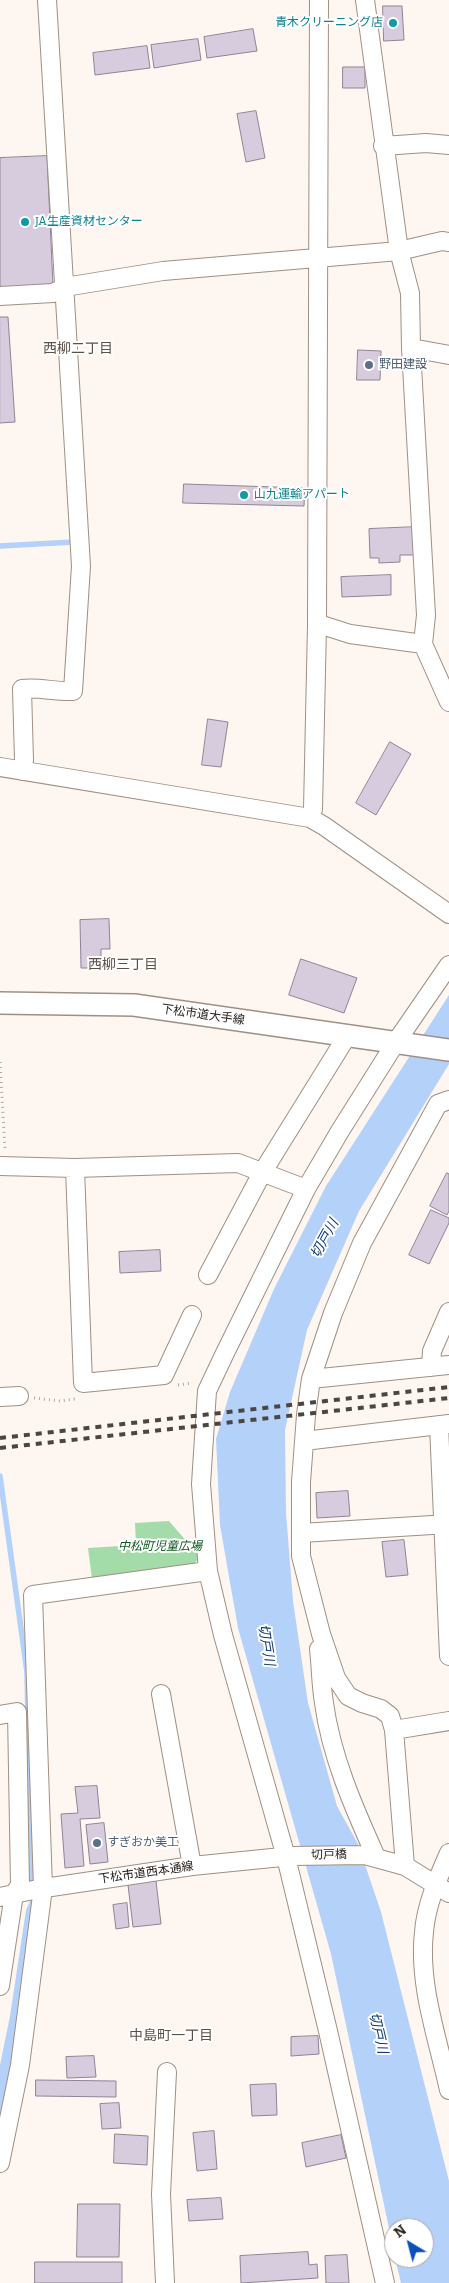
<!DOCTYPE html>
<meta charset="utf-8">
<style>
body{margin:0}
#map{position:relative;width:449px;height:2283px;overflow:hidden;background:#fef6f1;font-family:Bitter,serif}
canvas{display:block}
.north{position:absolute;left:384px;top:2218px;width:50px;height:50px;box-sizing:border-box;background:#fff;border:1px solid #a9a6a4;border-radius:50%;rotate:323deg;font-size:14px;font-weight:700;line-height:20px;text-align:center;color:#27201c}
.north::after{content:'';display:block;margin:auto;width:18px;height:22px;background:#0b50ba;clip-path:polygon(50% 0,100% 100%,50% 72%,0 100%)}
</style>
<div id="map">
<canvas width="449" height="2283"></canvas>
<div class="north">N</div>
</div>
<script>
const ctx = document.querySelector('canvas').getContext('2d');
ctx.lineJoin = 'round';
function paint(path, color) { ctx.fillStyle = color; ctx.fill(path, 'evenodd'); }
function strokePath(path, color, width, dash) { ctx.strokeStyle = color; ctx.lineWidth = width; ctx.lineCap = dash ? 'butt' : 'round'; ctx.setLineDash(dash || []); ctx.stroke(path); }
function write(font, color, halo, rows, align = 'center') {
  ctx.font = font + ' Bitter,"Noto Sans JP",serif'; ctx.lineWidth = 4; ctx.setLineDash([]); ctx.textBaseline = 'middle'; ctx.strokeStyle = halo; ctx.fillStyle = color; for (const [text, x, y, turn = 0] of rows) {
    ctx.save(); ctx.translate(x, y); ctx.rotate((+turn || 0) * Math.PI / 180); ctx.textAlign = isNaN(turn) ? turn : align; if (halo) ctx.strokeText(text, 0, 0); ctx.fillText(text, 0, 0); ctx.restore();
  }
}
paint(new Path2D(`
 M169,1521l31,36 -9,10 -99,12 -4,-31 48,-3 -1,-22z`), '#a3dca8');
paint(new Path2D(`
 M449,995v69l-90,147 -52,119 -22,100 1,83 7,88 15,102 29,103 21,38 23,68 68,269v102h-48l-6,-25h29v-30h-30v24l-63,-298 -93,-326 -18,-103 -4,-86 14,-47 44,-103 52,-103z
 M31,1899l4,8 -24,158 -11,50v-50l10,-49 16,-106z`), '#b4d1fa');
strokePath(new Path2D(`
 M0,546l73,-4 -1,-6
 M0,1476l27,196 4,217`), '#b4d1fa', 5.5);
const building = new Path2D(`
 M383,6h19l2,34 -20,1z
 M253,29l4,22 -50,7 -3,-21z
 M198,39l3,21 -47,8 -3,-23z
 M147,46l3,22 -55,7 -2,-22z
 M343,67h22v21h-22z
 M256,111l9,47 -19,4 -9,-48z
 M47,156l6,129 -53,3v-130z
 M0,317h8l7,105 -15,1z
 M358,350l23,1 -1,29h-23z
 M184,484l121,4 -1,18 -121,-3z
 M416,527v28h-16v7l-21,1v-5h-9l-1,-29z
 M391,575v20l-49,2 -1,-20z
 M208,719l20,3 -7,45 -19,-2z
 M390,742l21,12 -35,61 -20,-12z
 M109,919l1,30h-9v19h-20l-1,-48z
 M301,959l56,19 -13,35 -55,-18z
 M447,1173l2,1v37l-2,4 -17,-9z
 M431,1210l18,8v5l-20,41 -20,-9z
 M160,1250l1,21 -41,2 -1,-21z
 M348,1491l2,25 -33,2 -1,-25z
 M404,1540l4,35 -22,2 -4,-35z
 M97,1786l3,32 -20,1 4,47 -19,2 -4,-54 17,-1 -3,-26z
 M104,1823l4,39 -18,2 -4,-39z
 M156,1881l5,43 -28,3 -5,-42z
 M127,1903l2,24 -13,2 -3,-24z
 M318,2036l1,18 -28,2v-19z
 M94,2056l2,21 -29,1 -1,-21z
 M36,2080l80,1v16l-80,-1z
 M276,2084l1,31 -25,1 -2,-31z
 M119,2103l2,25 -19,1 -2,-25z
 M214,2131l3,38 -20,2 -4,-38z
 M115,2134l33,2 -1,29 -33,-2z
 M341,2135l5,23 -40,9 -4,-24z
 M221,2198l2,21 -34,2 -2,-21z
 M78,2204h42l-1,53h-42z
 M308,2252l1,13 8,-1 1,14 -77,5 -1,-27z
 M347,2255l2,28h-23l-1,-27z
 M35,2262h87v21h-87z`);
paint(building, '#d6ccdd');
strokePath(building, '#8e8494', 1);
const minor = new Path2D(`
 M365,0l34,251 11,42 1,55 15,267 -3,29 26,58
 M383,146l43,-3 23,2
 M0,296l53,-3 12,-6 98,-16 236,-20 43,-10 7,1
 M411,348l38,7
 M317,625l8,1 25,8 73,10
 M0,767l310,51 14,8 125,88
 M22,771l2,-11 -2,-71c18,-2 33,3 51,2l8,-125 -34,-566
 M310,818l3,-9 4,-184 2,-625
 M0,1166l75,2 163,-5 68,26
 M75,1168l8,215 81,-8 28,-60
 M208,1275l54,-102 85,-137
 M431,1367l1,-16 17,-39
 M311,1379l138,-14
 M0,1397l19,-1
 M439,1425l10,231
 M304,1441l145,-17
 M301,1533l148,-9
 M319,1649c2,18 2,36 5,54 7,53 30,105 52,154
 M161,1694l31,172
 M0,1715l17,-3 3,173 -6,9 -14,92
 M394,1730l55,-9
 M449,1853c-11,25 -23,52 -25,79 -6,53 14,107 25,158
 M405,1866l-11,-136 -4,-14 -9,-7 -19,-6 -14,-7 -12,-18 -15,-44 -20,-78v-74l5,-67 5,-36 22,-66 29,-70 76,-139 11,-4
 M0,1897l38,-8 154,-23 100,-10 73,-1 40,11 44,27
 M0,2163l20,-98 23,-177 -10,-293 175,-24
 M165,2283l-4,-89 6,-122
 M385,2283l-57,-252 -42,-174 -63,-222 -15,-64 -7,-87 6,-93 18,-38 81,-164 34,-58 56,-89 53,-77`);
const tertiary = new Path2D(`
 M0,1003l134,2 315,45`);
strokePath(minor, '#a08f83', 20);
strokePath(tertiary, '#a08f83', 24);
strokePath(new Path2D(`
 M0,1062l5,87
 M178,1385l14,-2
 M34,1398l26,3 15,-2`), '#afa8a3', 3, [1, 4]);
strokePath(minor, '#fff', 18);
strokePath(tertiary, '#fff', 21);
strokePath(new Path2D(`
 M0,1438l449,-51
 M0,1448l449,-50`), '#4d4541', 4, [6, 6]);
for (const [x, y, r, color] of [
 [393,23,5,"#0f9aa8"],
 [25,222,5,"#0f9aa8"],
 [369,365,5,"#5c6f8a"],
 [244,495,5,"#0f9aa8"],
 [97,1843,5,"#5c6f8a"]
]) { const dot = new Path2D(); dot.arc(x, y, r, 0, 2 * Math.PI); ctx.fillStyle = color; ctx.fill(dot); strokePath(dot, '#fff', 2); }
write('12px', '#0d838f', '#fff', [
 ["青木クリーニング店",383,23,"right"],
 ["JA生産資材センター",35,222],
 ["山九運輸アパート",254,495]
], 'left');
write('12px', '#4e5e75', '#fff', [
 ["野田建設",379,365],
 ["すぎおか美工",107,1843]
], 'left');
write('12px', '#27201c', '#fff', [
 ["下松市道大手線",203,1015,8],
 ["切戸橋",329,1855,-1],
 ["下松市道西本通線",146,1873,-8]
]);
write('italic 12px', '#0b571f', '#fff', [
 ["中松町児童広場",160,1547]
]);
write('14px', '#5f5046', '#fff', [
 ["西柳二丁目",78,349],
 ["西柳三丁目",123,965],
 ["中島町一丁目",171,2036]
]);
write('italic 14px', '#0f3b77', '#fff', [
 ["切戸川",325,1239,-61],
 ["切戸川",266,1645,81],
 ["切戸川",378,2033,77]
]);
</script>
